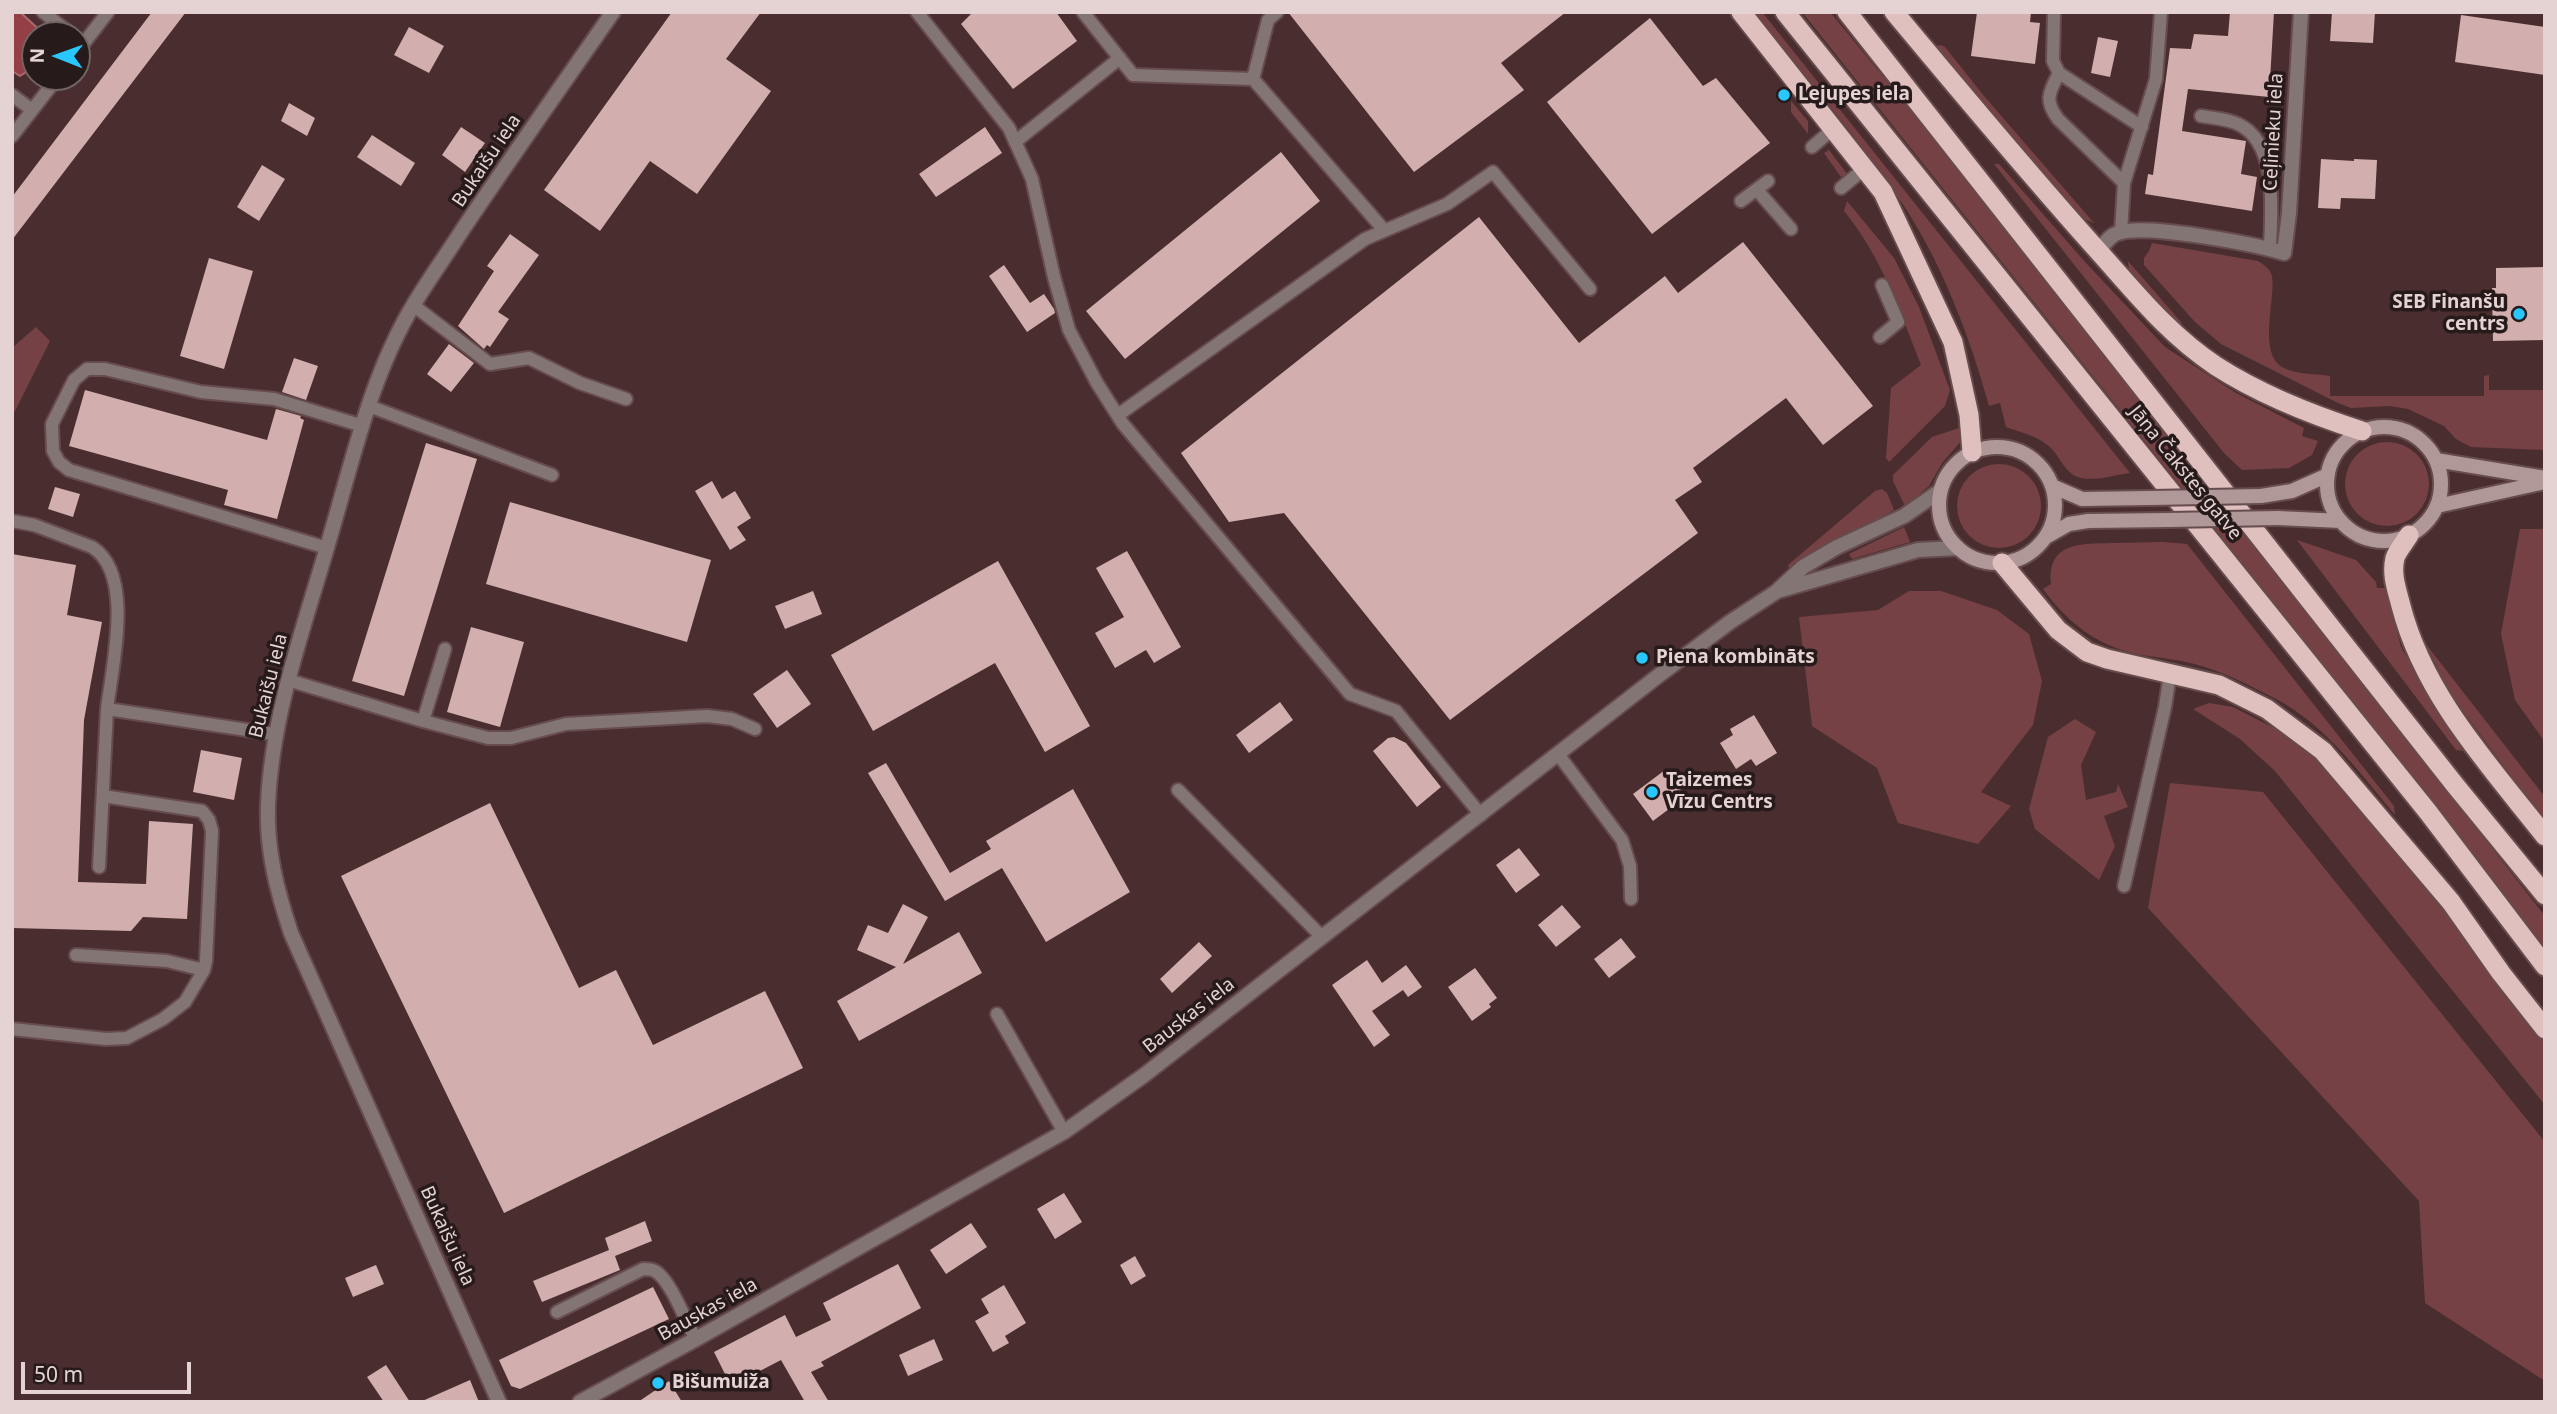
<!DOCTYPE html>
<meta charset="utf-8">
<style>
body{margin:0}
#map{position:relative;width:2557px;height:1414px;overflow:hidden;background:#4a2e2f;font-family:"Noto Sans",sans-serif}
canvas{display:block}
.frame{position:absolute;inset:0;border:14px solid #e5d3d3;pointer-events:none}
.north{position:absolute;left:21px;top:21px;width:70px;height:70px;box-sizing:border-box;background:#271a1a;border:2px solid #736464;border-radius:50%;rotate:271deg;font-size:19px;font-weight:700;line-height:28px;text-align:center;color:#e5d3d3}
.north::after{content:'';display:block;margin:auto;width:24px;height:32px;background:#28c8ff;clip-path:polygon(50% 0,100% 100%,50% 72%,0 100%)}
.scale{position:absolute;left:21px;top:1362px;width:170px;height:32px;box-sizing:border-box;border:4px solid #e5d3d3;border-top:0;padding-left:9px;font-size:21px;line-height:24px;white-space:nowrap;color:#e5d3d3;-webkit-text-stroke:5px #271a1a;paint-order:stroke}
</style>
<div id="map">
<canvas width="2557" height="1414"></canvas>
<div class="frame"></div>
<div class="north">N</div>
<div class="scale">50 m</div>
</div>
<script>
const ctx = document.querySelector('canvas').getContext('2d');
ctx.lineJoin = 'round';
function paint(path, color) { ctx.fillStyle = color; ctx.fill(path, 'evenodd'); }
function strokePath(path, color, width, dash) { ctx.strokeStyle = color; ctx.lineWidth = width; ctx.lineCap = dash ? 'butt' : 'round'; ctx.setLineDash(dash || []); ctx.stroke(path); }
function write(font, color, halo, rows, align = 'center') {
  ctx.font = font + ' "Noto Sans",sans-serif'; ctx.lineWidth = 7; ctx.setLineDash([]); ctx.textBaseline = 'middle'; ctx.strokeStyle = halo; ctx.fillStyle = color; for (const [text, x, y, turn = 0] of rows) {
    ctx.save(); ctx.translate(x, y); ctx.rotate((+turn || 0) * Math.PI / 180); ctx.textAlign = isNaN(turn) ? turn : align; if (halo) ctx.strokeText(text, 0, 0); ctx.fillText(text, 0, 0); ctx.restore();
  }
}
paint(new Path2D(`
 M1754,12h8l368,461c-16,2 -33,8 -49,5 -18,-4 -21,-25 -35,-34 -11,-9 -27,-12 -40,-17l-6,-24 -11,3c-19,-69 -46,-140 -85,-200 -45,-68 -100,-130 -150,-194z
 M1802,12h28l92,112 248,313 375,479v35l-314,-402z
 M1941,45l4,2 39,49 110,127 -15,-6 -112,-131 -31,-40z
 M1791,101l17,20v13l-17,-22z
 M1829,150l19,25 -7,2 -17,-24z
 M1994,164h5l87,99 79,84 71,46 68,35 -2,8 16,5 -6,14 -23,13 -47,2 -18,-17z
 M1847,201l47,57 25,49 31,83 -5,16 -56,56 -3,-4 5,-70 30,-23c-21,-54 -40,-109 -77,-154z
 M2152,243l106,18c6,4 13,8 14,16 4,23 -16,80 14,92 13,5 30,5 44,7v20h154v-20l5,-1v15h56v60l-74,-3 -15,-8 -12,-13 -36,-17 -18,-3 -39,2 -13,-5 -117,-59 -26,-22 -51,-57v-7l5,-7z
 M2128,261l53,61 2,6 -54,-56z
 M36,327l14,14 -38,76v-69z
 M1965,426l-2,13 -21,24 -13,23 -24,20 -12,-25v-6l39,-38z
 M2345 484a42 42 0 1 1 84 0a42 42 0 1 1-84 0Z
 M1957 506a42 42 0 1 1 84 0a42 42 0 1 1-84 0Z
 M1882,489l5,4 7,17 -105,58 -1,-3 87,-74z
 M1904,527l6,15 -58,17 -3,-5z
 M2520,529h25v213l-30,-42 -14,-66z
 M2297,540l59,20 20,22 1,6h8l16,59 25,44 38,60 -8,-1z
 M2163,542l24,2 207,262 1,9c-35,-42 -69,-89 -117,-115 -23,-12 -48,-25 -73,-33 -22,-7 -45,-9 -68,-13 -40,-8 -70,-32 -94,-65l8,-5c-4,-43 31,-40 62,-41 17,0 34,-1 50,-1z
 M1909,591h32l56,19 32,24 13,47 -9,44 -52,67 30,14 -33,38 -80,-21 -21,-55 -65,-42 -13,-109 79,-7z
 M2425,643l120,154v25l-94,-127z
 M2209,703l24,4 41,21 38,28 19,16 79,95 135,171v67l-270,-334 -35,-32 -47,-30z
 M2075,719l21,13 -15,33 5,35 30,-8 2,-8 10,23 -24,9 11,30 -16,34 -64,-51 -6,-20 19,-72z
 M2170,783l93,9 282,350v239l-120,-78 -6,-102 -271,-293z`), '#764144');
const water = new Path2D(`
 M12,12h8l25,23h-10v31l-15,10 -8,-5z`);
paint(water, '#943e45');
strokePath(water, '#ac6b70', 2);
paint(new Path2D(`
 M152,12h34l-174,228v-43z
 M672,12h89l-35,47 45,32 -74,103 -47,-33 -50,70 -56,-41z
 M973,12h83l21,29 -64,48 -52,-65z
 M1288,12h278l-65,51 23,27 -110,82z
 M1977,12h54l-1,10 10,1 -5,41 -64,-8z
 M2230,12h44l-5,85 -81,-8 -6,42 64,10 -5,33 16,3 -5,34 -107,-17 3,-20 5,1 17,-127 21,1 3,-15 34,2z
 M2332,12h43l-2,31 -43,-2z
 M2461,15l84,12v48l-90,-13z
 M1650,18l53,68 13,-8 54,65 -118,91 -105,-132z
 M409,27l35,19 -15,27 -35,-18z
 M2098,37l20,4 -8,36 -19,-4z
 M289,103l26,15 -8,18 -26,-15z
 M461,127l24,16 -20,29 -23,-17z
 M985,127l17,26 -66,44 -17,-23z
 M372,135l43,28 -14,23 -44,-29z
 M1281,152l39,49 -195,158 -39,-48z
 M2321,159l33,2v-2l23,1 -2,39 -34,-1 -1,11 -22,-1z
 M262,165l23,14 -26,42 -22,-14z
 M1479,217l100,126 86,-67 13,17 65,-51 130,164 -50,39 -37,-47 -93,70 9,14 -27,18 23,33 -248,187 -166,-207 -55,9 -48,-69z
 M510,234l29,21 -41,57 11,7 -19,28 -3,-2 -3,4 -26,-23 36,-55 -7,-5z
 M209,258l44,13 -29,98 -44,-13z
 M1004,265l26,38 14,-9 10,15 1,4 -28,19 -38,-56z
 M2545,267v73l-52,1 -1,-53h4v-20z
 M449,344l25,19 -23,29 -24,-18z
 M294,358l24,8 -12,34 -24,-8z
 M85,390l182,50 9,-31 25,7 -1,2 4,2 -27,99 -53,-14 4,-15 -159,-44z
 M426,443l51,16 -73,237 -52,-15z
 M712,481l10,18 13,-8 16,27 -14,9 9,13 -16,10 -35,-59z
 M55,487l25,7 -7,23 -25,-8z
 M510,502l201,58 -24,82 -201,-58z
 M1127,551l54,96 -27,16 -8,-13 -31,18 -20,-35 29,-16 -28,-49z
 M12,554l64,11 -9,50 35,7 -18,98 -6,162 68,2 3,-63 44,3 -6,95 -44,-2 -12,14 -119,-3z
 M998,561l92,165 -45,26 -50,-89 -122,68 -42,-76z
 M813,591l9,23 -37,15 -10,-23z
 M471,627l53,15 -24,85 -53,-15z
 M787,670l24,34 -34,24 -24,-34z
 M1280,702l13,18 -44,33 -13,-18z
 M1754,715l23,38 -21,13 -5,-7 -15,10 -16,-26 13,-8 -3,-6z
 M1394,737l12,6 35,44 -24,20 -44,-56 15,-13z
 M201,750l41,8 -8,42 -41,-8z
 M886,763l64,110 41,-24 -5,-8 87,-52 57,103 -84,50 -44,-74 -57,33 -77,-128z
 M1677,769l11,15 -8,6 5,7 -32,24 -20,-27 32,-24 4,5z
 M490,803l89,185 37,-18 37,75 112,-54 38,77 -299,145 -163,-337z
 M1519,848l21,27 -24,18 -20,-28z
 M903,904l25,13 -25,47 56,-32 23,41 -123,68 -22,-40 59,-34 -39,-17 11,-25 20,8z
 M1562,905l19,22 -25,20 -18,-22z
 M1621,938l15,19 -27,21 -15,-19z
 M1199,942l13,14 -40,37 -12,-14z
 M1367,960l15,23 24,-18 16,22 -14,10 -5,-7 -31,21 18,24 -16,12 -42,-62z
 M1475,968l22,30 -8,6 2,3 -19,14 -24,-34z
 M1064,1193l18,29 -27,17 -18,-30z
 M645,1221l7,20 -37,15 5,14 -78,32 -9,-21 76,-31 -4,-12z
 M971,1223l16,24 -41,27 -16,-24z
 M1135,1256l11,20 -15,9 -11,-20z
 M898,1264l23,44 -100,54 3,4 -13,6 18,30h-24l-24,-42 -50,26 -17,-34 71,-37 11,22 35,-17 -8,-17z
 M376,1265l8,19 -31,13 -8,-19z
 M1004,1285l22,38 -21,13 4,7 -16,9 -18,-31 14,-8 -8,-14z
 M653,1287l16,32 -149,70 -9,-3 -12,-26z
 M934,1339l9,21 -35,16 -9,-21z
 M386,1365l24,37h-26l-17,-25z
 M470,1380l9,22h-59z
 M669,1381l13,21h-44z`), '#d2aeae');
const service = new Path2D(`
 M43,12l29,23
 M917,12l92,116 23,51 22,98 15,53 28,53 26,41 227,270 46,17 85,104
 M1083,12l50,63 120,4 131,151
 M2054,12l-1,49 6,12 83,54
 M77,52l31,-40
 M2059,73c-10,20 -15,27 -1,46l66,64
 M1253,79l15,-59 9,-8
 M12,95l20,15
 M2201,116c11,2 27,3 37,8 41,19 33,88 32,125
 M12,136l46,-59
 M1015,142l105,-84
 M1812,147l21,-18
 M1841,188l23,-19
 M1757,190l34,39
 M1741,201l27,-20
 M2121,232l3,-49 32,-104 5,-67
 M413,305l77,59 39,-6 51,25 46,16
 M1880,337l18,-15 -16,-37
 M369,406l183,69
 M1118,415l247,-176 82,-35 46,-32 97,117
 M12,521l22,4 58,22c43,27 20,119 15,162l167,25
 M327,548l-258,-78 -10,-8 -6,-11 -1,-27 22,-44 13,-11h18l96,23 73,7 89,27
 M288,680l135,41 65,17h23l55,-14 141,-8 25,3 23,10
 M423,721l22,-72
 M1558,754l64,86 8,26 1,33
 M1178,790l144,147
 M99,867l8,-158
 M2124,886l41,-179 5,-33
 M76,955l91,6 37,9
 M997,1014l67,118
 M12,1029l94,10 21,-1 36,-19 22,-17 19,-32 2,-9 6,-130 -3,-11 -7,-9 -99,-15
 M557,1312l86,-43c6,0 11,0 16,5 15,14 26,47 37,65`);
const minor = new Path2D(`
 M2098,251c6,-6 12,-16 20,-18 28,-10 135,11 166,20l5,-40 12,-201`);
const tertiary = new Path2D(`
 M1781,590l137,-40 39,-2
 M499,1402l-208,-469c-14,-42 -25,-84 -23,-129 4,-92 37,-179 62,-267 23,-78 41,-162 84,-233 15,-25 33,-50 49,-75 49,-73 100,-145 150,-217
 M580,1402l116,-63 368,-207 79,-56 515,-400 72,-54 46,-30 27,-25 34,-20 67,-31 36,-25`);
const secondary = new Path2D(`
 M2327 484a57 57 0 1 1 114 0a57 57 0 1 1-114 0Z
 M1939 505a58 58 0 1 1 116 0a58 58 0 1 1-116 0Z
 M2436,460l109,18
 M2052,486l30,13 68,-1
 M2261,496l31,-5 36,-16
 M2437,506l108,-24
 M2278,518l63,3
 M2046,537l23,-13 19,-3 80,-1`);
const trunk = new Path2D(`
 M1741,12l142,180 70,150 16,73 3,37
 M1785,12l643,800 117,154
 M1847,12l608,773 90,110
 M1894,12c65,78 130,156 197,231 40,44 75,90 125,123 45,29 96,49 146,65
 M2409,535c-4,7 -12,16 -14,23 -4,17 2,32 6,48 23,89 88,159 144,230
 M2002,563l56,67 29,22 20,7 112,26 48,24 56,42 128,151 50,71 44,56`);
strokePath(service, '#664c4d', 16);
strokePath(minor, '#664c4d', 18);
strokePath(tertiary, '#664c4d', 18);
strokePath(secondary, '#664c4d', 18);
strokePath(trunk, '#664c4d', 23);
strokePath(service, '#847575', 12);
strokePath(minor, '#847575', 14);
strokePath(tertiary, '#847575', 14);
strokePath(secondary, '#b09898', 14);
strokePath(trunk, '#e0bfbf', 19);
const secondaryBridge = new Path2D(`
 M2150,498l111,-2
 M2168,520l110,-2`);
strokePath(secondaryBridge, '#664c4d', 18, []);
strokePath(secondaryBridge, '#b09898', 14);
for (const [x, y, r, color] of [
 [1784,95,7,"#28c8ff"],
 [2519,314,7,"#28c8ff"],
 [1642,658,7,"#28c8ff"],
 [1652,792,7,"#28c8ff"],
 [658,1383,7,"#28c8ff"]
]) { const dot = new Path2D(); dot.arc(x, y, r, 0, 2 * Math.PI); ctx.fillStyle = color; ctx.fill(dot); strokePath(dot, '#271a1a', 2.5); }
write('bold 19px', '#e5d3d3', '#271a1a', [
 ["Lejupes iela",1798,95],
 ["SEB Finanšu",2505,303,"right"],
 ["centrs",2505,325,"right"],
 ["Piena kombināts",1656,658],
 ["Taizemes",1666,781],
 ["Vīzu Centrs",1666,803],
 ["Bišumuiža",672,1383]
], 'left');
write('19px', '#e5d3d3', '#271a1a', [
 ["Ceļinieku iela",2274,132,-87],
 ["Bukaišu iela",487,161,-56],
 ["Jāņa Čakstes gatve",2185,473,51],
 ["Bukaišu iela",269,686,-76],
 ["Bauskas iela",1189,1016,-38],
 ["Bukaišu iela",447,1236,66],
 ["Bauskas iela",708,1310,-29]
]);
</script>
